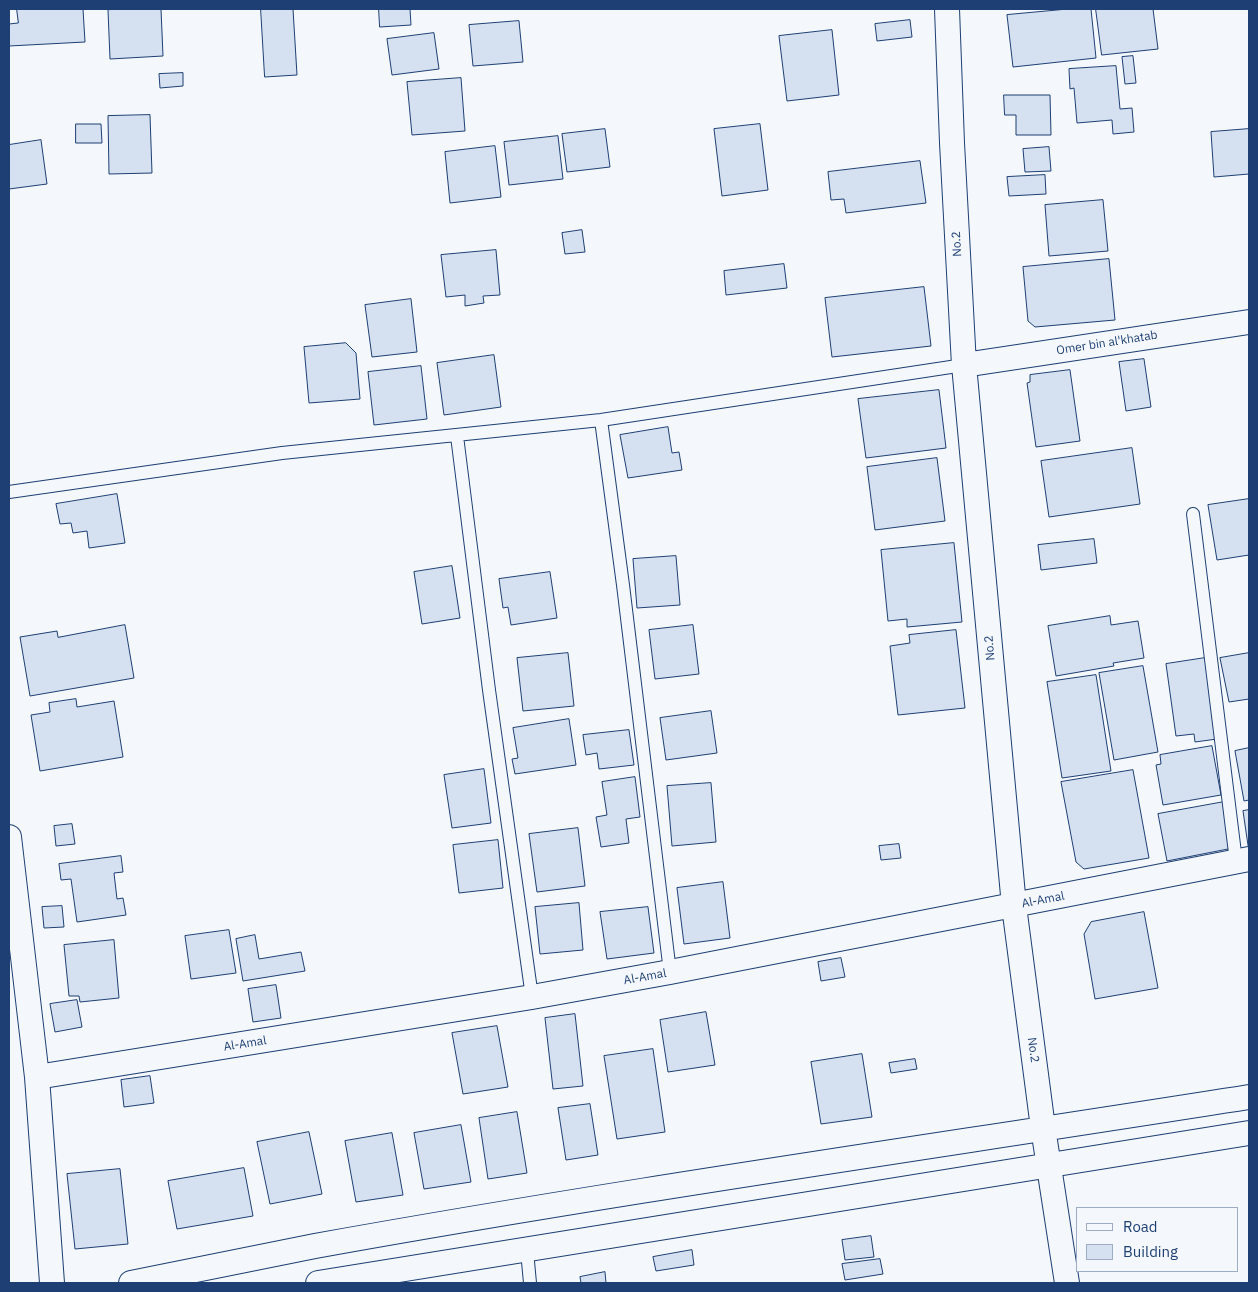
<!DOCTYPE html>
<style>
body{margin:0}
#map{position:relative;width:1258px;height:1292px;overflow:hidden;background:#f4f7fb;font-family:"IBM Plex Sans",sans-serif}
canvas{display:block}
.frame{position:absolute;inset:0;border:10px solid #1d3f73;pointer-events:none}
.legend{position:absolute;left:1076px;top:1207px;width:162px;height:65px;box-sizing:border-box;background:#f4f7fb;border:1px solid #9eadc5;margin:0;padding:6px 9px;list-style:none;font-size:15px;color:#1d3f73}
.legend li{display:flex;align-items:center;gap:10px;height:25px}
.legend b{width:25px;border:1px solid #9eadc5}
</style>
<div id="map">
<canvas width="1258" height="1292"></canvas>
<div class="frame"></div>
<ul class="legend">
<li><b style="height:6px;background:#f4f7fb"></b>Road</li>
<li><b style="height:14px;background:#d5e0f0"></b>Building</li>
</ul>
</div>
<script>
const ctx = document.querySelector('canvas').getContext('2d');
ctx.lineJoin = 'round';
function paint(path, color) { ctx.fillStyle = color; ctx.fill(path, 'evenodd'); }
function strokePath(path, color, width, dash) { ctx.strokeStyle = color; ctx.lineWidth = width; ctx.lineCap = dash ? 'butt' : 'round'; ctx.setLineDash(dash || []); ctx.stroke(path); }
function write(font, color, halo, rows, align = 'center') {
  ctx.font = font + ' "IBM Plex Sans",sans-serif'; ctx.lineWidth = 4; ctx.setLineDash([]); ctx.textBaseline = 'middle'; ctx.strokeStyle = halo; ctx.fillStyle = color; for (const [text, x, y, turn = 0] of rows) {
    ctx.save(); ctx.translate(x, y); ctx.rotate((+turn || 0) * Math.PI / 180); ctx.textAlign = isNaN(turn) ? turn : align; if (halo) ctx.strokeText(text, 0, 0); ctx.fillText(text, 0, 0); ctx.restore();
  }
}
const building = new Path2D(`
 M17,9h66l2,33 -76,4v-22l9,-1z
 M161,9l2,47 -53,3 -2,-49z
 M261,9h32l4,66 -32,2z
 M379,9h31l1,16 -31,2z
 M1068,9h23l5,49 -83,9 -6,-52z
 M1096,9h57l5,40 -56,6z
 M910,20l2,17 -35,4 -2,-17z
 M519,21l4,41 -50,4 -4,-41z
 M832,30l7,65 -52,6 -8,-65z
 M434,33l5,36 -47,6 -5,-36z
 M1133,56l3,27 -11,1 -3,-27z
 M1116,66l4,43 12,-1 2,24 -21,2 -1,-14 -35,3 -3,-35 -4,1 -1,-20z
 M183,73v13l-23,2 -1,-14z
 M461,78l4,53 -53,4 -5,-53z
 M1004,95h46l1,40h-35v-20h-11z
 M150,115l2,58 -43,1 -1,-58z
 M76,124h25l1,19h-26z
 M760,124l8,66 -46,6 -8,-67z
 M605,129l5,38 -43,5 -5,-38z
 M1249,129v45l-35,3 -3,-45z
 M558,136l5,43 -54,6 -5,-43z
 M41,140l6,44 -38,5v-44z
 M495,146l6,51 -51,6 -5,-51z
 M1049,147l2,24 -26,1 -2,-23z
 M920,161l6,42 -80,10 -2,-14 -13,1 -3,-28z
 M1045,175l1,19 -37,2 -2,-19z
 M1103,200l5,51 -59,5 -4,-51z
 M582,230l3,22 -20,2 -3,-21z
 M496,250l4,45 -17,1 1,7 -19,3v-11l-19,2 -5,-42z
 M1109,259l6,61 -80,7 -7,-6 -5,-54z
 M784,264l3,24 -61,7 -2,-24z
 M924,287l7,59 -99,11 -7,-59z
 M411,299l6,53 -45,5 -7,-52z
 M346,343l10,10 4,46 -51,4 -5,-56z
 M494,355l7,52 -57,8 -7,-52z
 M1144,359l7,48 -25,4 -7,-49z
 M421,366l6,53 -53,6 -6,-53z
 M1070,370l10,71 -44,6 -9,-64 3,-1v-7z
 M939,390l7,58 -80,10 -8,-59z
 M668,427l4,26 7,-1 3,18 -54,8 -8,-43z
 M1132,448l8,56 -91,13 -8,-56z
 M937,458l8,63 -70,9 -8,-63z
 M117,494l8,49 -36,5 -2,-17 -14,2 -2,-10 -11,1 -4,-20z
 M1249,499v56l-32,5 -9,-55z
 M1094,539l3,24 -56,7 -3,-25z
 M954,543l8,79 -55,5v-8l-19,2 -7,-71z
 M676,556l4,49 -43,3 -4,-49z
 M452,566l8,52 -38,6 -8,-52z
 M550,572l7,46 -46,7 -3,-18 -5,1 -4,-29z
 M1110,616l1,9 27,-4 6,37 -31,5 1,3 -58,10 -8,-50z
 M125,625l9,53 -104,18 -10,-59 37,-6 1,6z
 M693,625l6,49 -44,5 -6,-49z
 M956,630l9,78 -67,7 -8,-69 20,-3 -1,-8z
 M568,653l6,53 -51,5 -6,-53z
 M1249,653v46l-20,3 -9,-44z
 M1205,658l12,81 -22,3 -1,-8 -18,2 -10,-72z
 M1143,666l15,86 -44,8 -15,-87z
 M1096,675l15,96 -49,7 -15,-96z
 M76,699l1,8 37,-6 9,56 -83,14 -9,-56 19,-3 -1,-9z
 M711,711l6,42 -51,7 -6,-42z
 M569,719l7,46 -61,9 -3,-15 6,-1 -5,-30z
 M629,730l5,35 -35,4 -2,-16 -11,2 -3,-20z
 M1212,746l9,49 -58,10 -7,-40 5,-1 -1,-9z
 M1249,748v52l-5,1 -9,-50z
 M484,769l7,54 -39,5 -8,-53z
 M1133,770l16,88 -65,11 -8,-7 -15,-80z
 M635,777l5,40 -14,2 3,24 -28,4 -5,-30 11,-2 -5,-33z
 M711,783l5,59 -44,4 -5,-60z
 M1224,802l9,46 -66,13 -9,-47z
 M1249,810v42l-6,-41z
 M72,824l3,20 -19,2 -2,-20z
 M578,828l7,58 -48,6 -8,-58z
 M498,840l5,48 -44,5 -6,-48z
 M899,844l2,14 -20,2 -2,-14z
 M121,856l2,16 -9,1 3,26 6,-1 3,17 -49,7 -6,-43 -10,1 -2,-16z
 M723,882l7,56 -46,6 -7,-56z
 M579,903l4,47 -43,4 -5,-47z
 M62,906l2,21 -20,1 -2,-21z
 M648,907l6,46 -47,6 -7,-47z
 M1144,912l14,76 -63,11 -11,-65 7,-12z
 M229,930l7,43 -45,6 -6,-43z
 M255,935l4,24 42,-7 4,19 -62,10 -7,-42z
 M114,940l5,58 -39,4 -1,-6h-10l-5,-51z
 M841,958l4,19 -24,4 -3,-19z
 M276,985l5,33 -28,4 -5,-33z
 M77,1000l5,27 -27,5 -5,-28z
 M706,1012l9,53 -47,7 -8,-52z
 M575,1014l8,72 -30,3 -8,-71z
 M497,1026l11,61 -45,7 -11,-61z
 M653,1049l12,83 -48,7 -13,-83z
 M862,1054l10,63 -51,7 -10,-62z
 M915,1059l2,10 -26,4 -2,-10z
 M150,1076l4,27 -30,4 -3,-27z
 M590,1104l8,51 -32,5 -8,-52z
 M517,1112l10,61 -39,6 -9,-61z
 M461,1125l10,57 -47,7 -10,-56z
 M309,1132l13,62 -52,10 -13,-62z
 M392,1133l11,62 -47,7 -11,-61z
 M244,1168l9,48 -76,13 -9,-48z
 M120,1169l8,75 -53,5 -8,-75z
 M871,1236l3,21 -29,3 -3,-20z
 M692,1250l2,15 -38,6 -3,-14z
 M880,1259l3,15 -38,6 -3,-16z
 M605,1272l1,11h-25l-1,-6z`);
paint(building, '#d5e0f0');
strokePath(building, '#1d3f73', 1);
const service = new Path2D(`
 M601,420l22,165 47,387
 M457,436l32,254 43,307
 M9,492l273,-39 319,-33 363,-55
 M1193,514l43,347
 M527,1251l3,32`);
const minor = new Path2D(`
 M947,9l5,134 12,222 50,541 29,222 24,155
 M964,365l285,-43
 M9,837l28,240 15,206
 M37,1077l495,-80 138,-25 579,-113
 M131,1283c61,-12 123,-25 184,-37 311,-56 623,-100 934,-149
 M318,1283l931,-150`);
strokePath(service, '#1d3f73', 14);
strokePath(minor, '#1d3f73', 26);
strokePath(service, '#f4f7fb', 12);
strokePath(minor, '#f4f7fb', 24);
write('12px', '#1d3f73', '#f4f7fb', [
 ["No.2",957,244,-93],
 ["Omer bin al'khatab",1107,343,-9],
 ["No.2",990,648,-95],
 ["Al-Amal",1043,900,-11],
 ["Al-Amal",645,977,-10],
 ["Al-Amal",245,1044,-9],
 ["No.2",1033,1050,82]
]);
</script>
